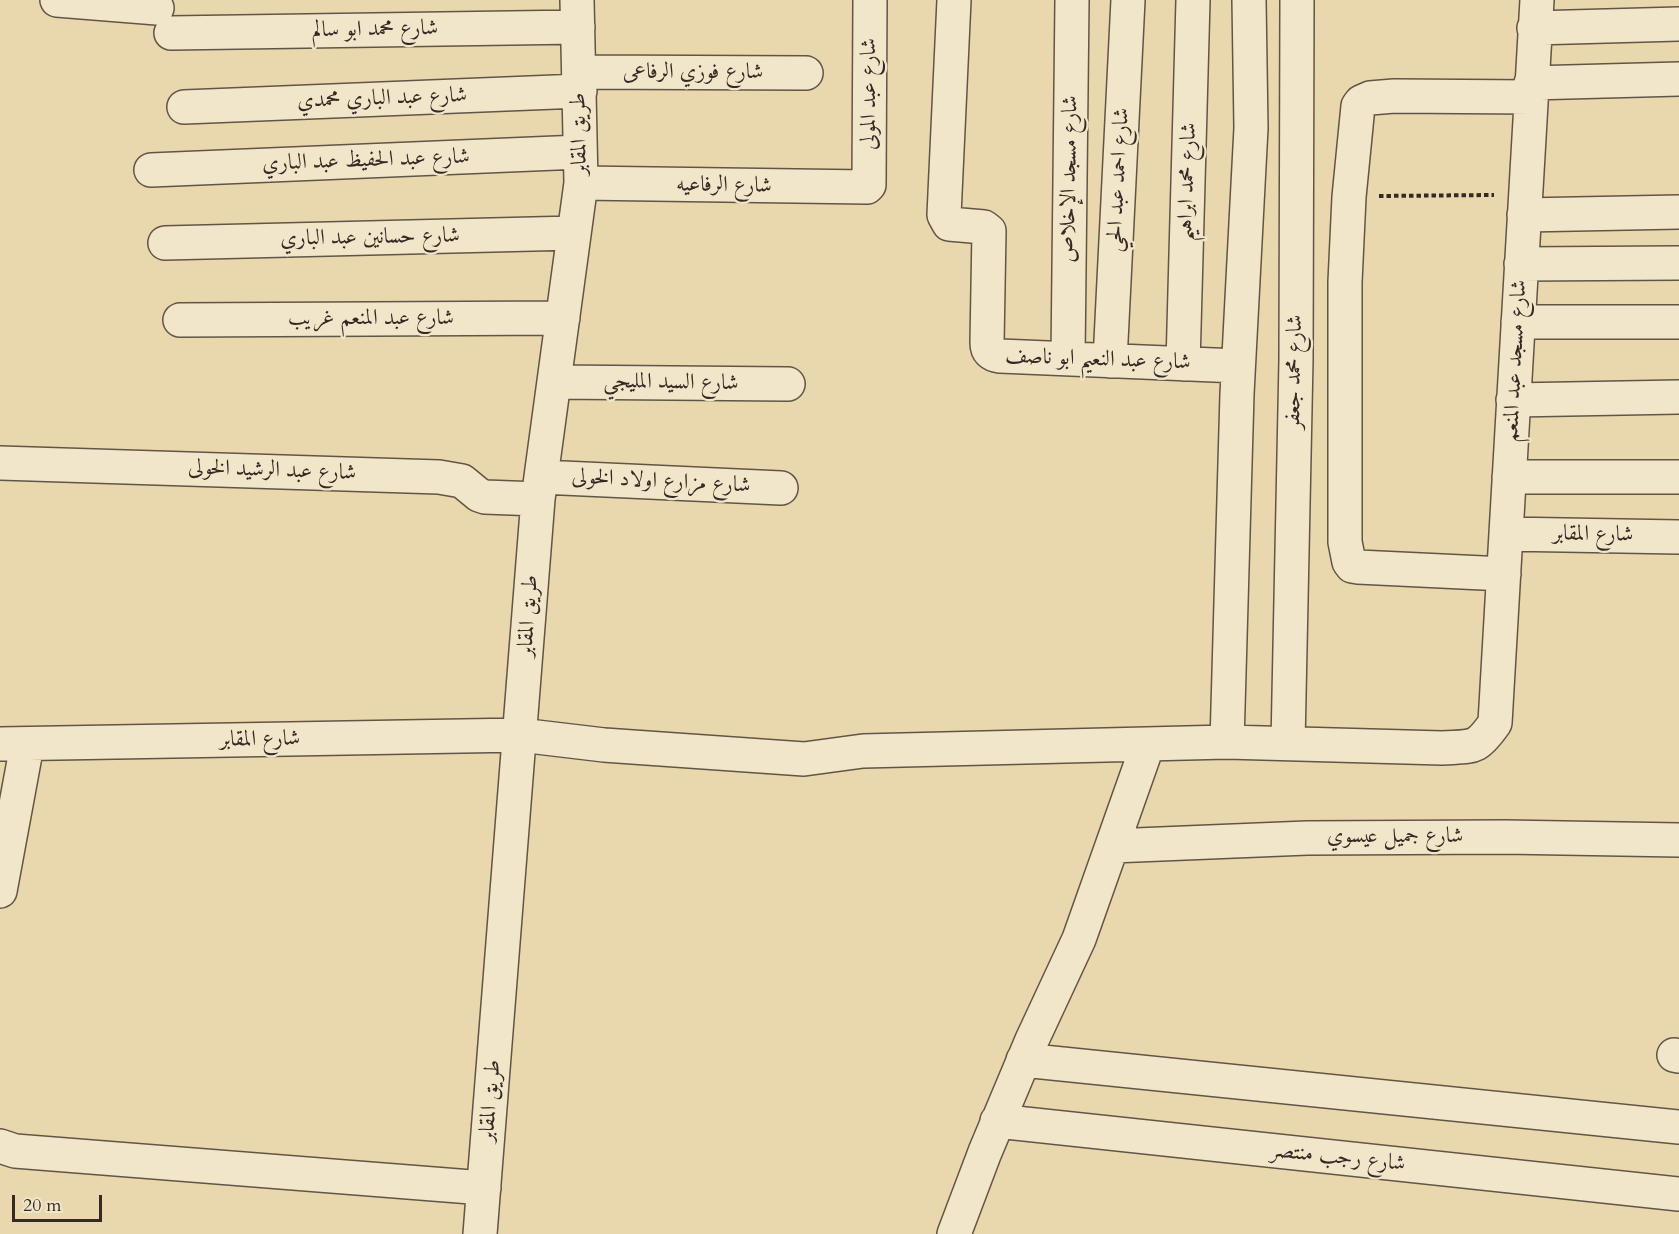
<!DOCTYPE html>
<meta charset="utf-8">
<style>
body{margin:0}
#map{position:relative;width:1679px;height:1234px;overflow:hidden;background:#e9d7ae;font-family:Cardo,serif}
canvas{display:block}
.scale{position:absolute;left:12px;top:1195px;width:90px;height:27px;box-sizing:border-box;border:3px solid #352a23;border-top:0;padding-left:8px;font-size:18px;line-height:21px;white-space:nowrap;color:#352a23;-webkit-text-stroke:4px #f1e5ca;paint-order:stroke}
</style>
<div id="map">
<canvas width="1679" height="1234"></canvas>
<div class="scale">20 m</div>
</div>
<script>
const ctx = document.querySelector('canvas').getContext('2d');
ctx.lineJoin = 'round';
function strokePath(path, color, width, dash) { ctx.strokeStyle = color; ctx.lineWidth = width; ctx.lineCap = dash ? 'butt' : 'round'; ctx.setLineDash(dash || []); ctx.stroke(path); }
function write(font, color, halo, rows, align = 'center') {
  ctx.font = font + ' Cardo,Amiri,serif'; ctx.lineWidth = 4.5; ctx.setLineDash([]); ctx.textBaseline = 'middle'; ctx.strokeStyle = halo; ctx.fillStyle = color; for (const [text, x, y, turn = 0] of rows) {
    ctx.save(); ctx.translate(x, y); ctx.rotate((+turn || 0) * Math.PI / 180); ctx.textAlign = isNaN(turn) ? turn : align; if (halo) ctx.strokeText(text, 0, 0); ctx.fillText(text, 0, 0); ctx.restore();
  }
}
const street = new Path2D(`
 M57,0l100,8
 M954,0l-10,215 5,9 35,3 5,4 -2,112c0,8 4,12 13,13l238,10
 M1534,28l145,-4
 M171,33l407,-6
 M579,72l227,1
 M1531,83l148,-4
 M184,107l396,-16
 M151,170l429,-18
 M581,183l286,4 2,-2 1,-185
 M1524,215l155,-3
 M165,243l409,-10
 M1521,264l158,-1
 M180,320l383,-2
 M1518,322h161
 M1068,358l4,-358
 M1110,361l18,-361
 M1183,364l10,-364
 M554,382l234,2
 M1513,400l166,-3
 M0,463l439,14 23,4 17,14 6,2 53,2
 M541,477l240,11
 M1509,477h170
 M1506,534l173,3
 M1504,574l-146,-7 -6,-1 -3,-4 -4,-20v-260l4,-85 9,-91 3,-4 9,-4 24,-2 137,1
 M1227,742l10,-348 14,-266 -2,-128
 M1288,743l8,-383 1,-360
 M0,744l520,-9 84,10 200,14 59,-8 364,-9 215,6c32,-2 34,2 53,-25l42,-723
 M1112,846l195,-8 198,-1 174,3
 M0,891l27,-146
 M1674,1055l5,1
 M1023,1060l656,67
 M997,1121l682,73
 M0,1146l15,5 469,37
 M480,1234l58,-735 43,-316 -4,-183
 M954,1234l31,-82 47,-112 47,-101 69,-195`);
strokePath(street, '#625546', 36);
strokePath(new Path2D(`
 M1379,196l115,-1`), '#352a23', 4, [4.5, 3]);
strokePath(street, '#f1e5ca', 33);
write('22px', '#352a23', '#f1e5ca', [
 ["شارع محمد ابو سالم",375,30,-1],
 ["شارع فوزي الرفاعى",693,73],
 ["شارع عبد المولى",870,94,-90],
 ["شارع عبد الباري محمدي",382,99,-2],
 ["طريق المقابر",580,134,-91],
 ["شارع عبد الحفيظ عبد الباري",366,161,-2],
 ["شارع مسجد الإخلاص",1070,179,-89],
 ["شارع احمد عبد الحي",1119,180,-87],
 ["شارع محمد ابراهيم",1188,182,-88],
 ["شارع الرفاعيه",724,186,1],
 ["شارع حسانين عبد الباري",370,238,-1],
 ["شارع عبد المنعم غريب",371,319],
 ["شارع عبد النعيم ابو ناصف",1098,360,2],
 ["شارع مسجد عبد المنعم",1516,361,-87],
 ["شارع محمد جعفر",1295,372,-89],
 ["شارع السيد المليجي",671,383,1],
 ["شارع عبد الرشيد الخولى",272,471,2],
 ["شارع مزارع اولاد الخولى",661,482,3],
 ["شارع المقابر",1593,535,1],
 ["طريق المقابر",529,616,-86],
 ["شارع المقابر",260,740,-1],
 ["شارع جميل عيسوي",1395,837],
 ["طريق المقابر",491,1101,-85],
 ["شارع رجب منتصر",1338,1158,6]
]);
</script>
